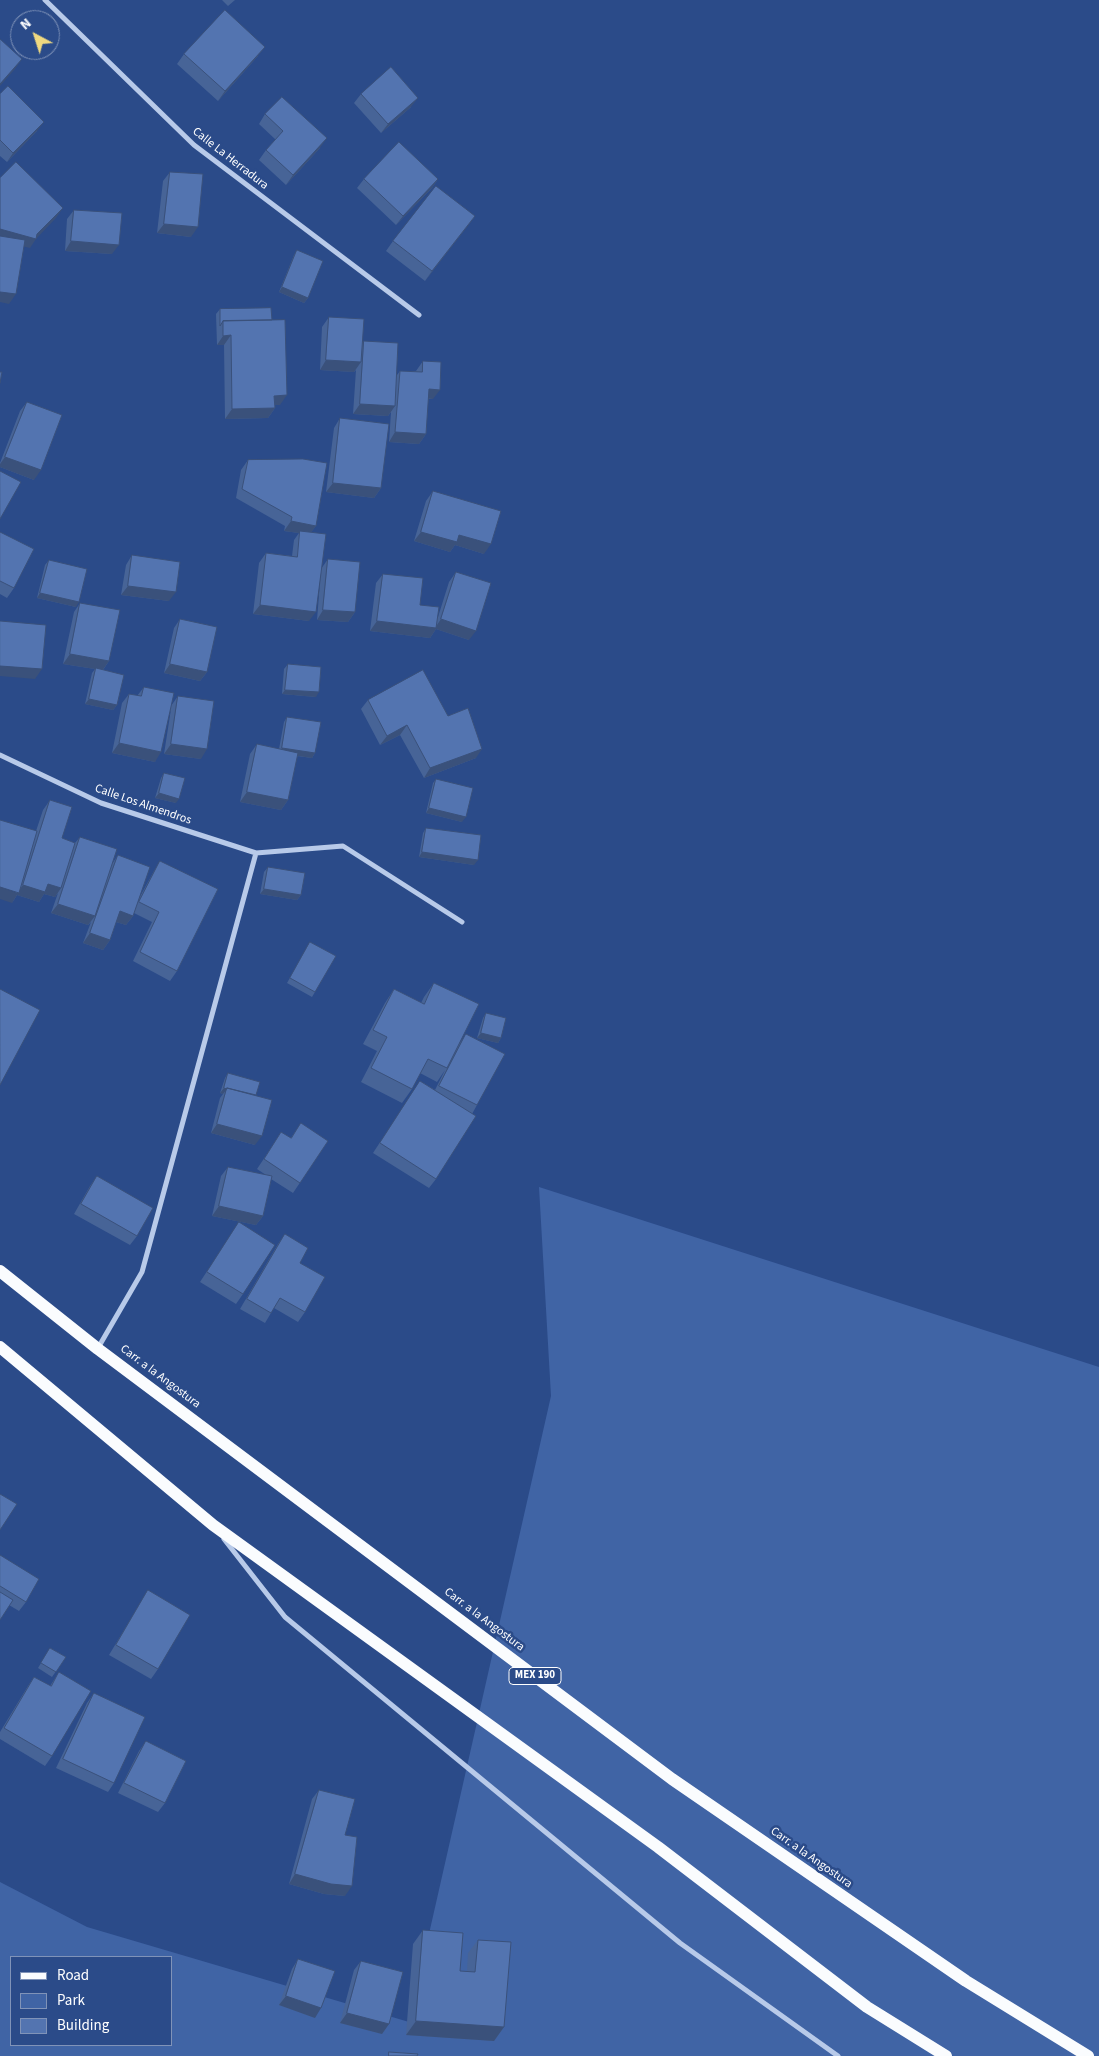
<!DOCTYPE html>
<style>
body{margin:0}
#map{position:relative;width:1099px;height:2056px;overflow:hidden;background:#2b4b89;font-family:"Source Sans 3",sans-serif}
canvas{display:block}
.legend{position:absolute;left:10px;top:1956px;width:162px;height:90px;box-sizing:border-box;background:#2b4b89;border:1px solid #8093b8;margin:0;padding:6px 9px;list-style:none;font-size:15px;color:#fff}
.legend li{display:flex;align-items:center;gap:10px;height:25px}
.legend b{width:25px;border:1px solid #8093b8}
.north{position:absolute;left:10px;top:10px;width:50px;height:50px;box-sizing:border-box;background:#2b4b89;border:1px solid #8093b8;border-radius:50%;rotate:320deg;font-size:14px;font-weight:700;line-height:20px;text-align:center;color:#fff}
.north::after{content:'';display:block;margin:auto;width:18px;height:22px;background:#efd980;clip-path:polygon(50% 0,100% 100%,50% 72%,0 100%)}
</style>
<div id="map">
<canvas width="1099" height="2056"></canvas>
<ul class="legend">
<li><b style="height:6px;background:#fafcfe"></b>Road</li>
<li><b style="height:14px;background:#4064a5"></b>Park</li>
<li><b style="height:14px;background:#5374b0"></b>Building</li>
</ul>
<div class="north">N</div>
</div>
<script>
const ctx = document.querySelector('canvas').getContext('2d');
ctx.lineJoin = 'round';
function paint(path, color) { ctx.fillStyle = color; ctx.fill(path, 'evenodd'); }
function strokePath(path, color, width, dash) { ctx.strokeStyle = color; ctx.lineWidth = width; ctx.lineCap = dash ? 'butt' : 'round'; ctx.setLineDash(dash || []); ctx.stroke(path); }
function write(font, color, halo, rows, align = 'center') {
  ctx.font = font + ' "Source Sans 3",sans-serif'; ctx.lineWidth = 5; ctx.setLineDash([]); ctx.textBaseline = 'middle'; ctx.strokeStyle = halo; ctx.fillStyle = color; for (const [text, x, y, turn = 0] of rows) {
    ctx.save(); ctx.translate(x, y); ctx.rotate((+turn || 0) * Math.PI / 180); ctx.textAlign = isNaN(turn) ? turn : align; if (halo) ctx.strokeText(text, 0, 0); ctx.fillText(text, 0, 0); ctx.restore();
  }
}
paint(new Path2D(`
 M539,1187l560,180v689h-1099v-174l87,45 322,95 142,-626zM11,1957h160v88h-160z`), '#4064a5');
strokePath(new Path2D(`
 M45,0l149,145 225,170
 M0,755l101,48 155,50 87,-7 119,76
 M98,1348l44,-76 114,-419
 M224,1539l61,78 395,326 158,113`), '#b8cae9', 5);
strokePath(new Path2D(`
 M0,1271l98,78 574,430 294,202 122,75
 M0,1347l213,178 445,322 209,160 79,49`), '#fafcfe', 12);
paint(new Path2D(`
 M222,0h13l-7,6z
 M184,54l74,2 -40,45 -41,-37z
 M0,94l37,37 -30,31 -7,-6z
 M361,94l50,13 -30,26 -27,-30z
 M265,114l55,34 -34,37 -27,-25 7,-10 10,-10 -17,-16z
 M170,172l21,65 -34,-4 6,-52z
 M364,179h74l-6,9 -36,37 -39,-37z
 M74,210l38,44 -47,-3 2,-32z
 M475,216l-50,65 -39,-30 7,-10z
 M297,250l11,48 -4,5 -25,-11 15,-37z
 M220,309l52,11 8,85h-5v3l-7,10 -43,1 -1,-74h-7l-1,-31z
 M329,317l33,25 2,-1 33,34 3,-4h16l7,-10 10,38h-5l-2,35 -7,10 -30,-2 2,-30 -3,4 -35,-2 3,-44 -2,2 -34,-2 2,-43z
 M27,402l7,78 -34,-13v-4l20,-52z
 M340,418l41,70 -7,10 -48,-6 8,-64z
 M248,460l68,66 -5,6 -2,89 -56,-7 6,-51 7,-10 26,3 2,-16 5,-7 -15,-2 1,-5 -49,-28 5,-28z
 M433,491l51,63 -29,-9 -5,7 -36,-11 12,-40z
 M0,532l14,56 -7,10 -7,-4z
 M132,555l37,46 -48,-6 5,-30z
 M328,559l27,53 -7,10 -31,-2 4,-51z
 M49,560l27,47 -39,-9 8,-33z
 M456,572l13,68 -33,-11 -6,9 -60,-7 6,-48 7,-9 37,31 18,12 11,-35z
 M80,603l29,58 -6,9 14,35 -4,5 -28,-6 7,-31 3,-4 -32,-5 11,-52z
 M180,619l27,53 -7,9 -36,-8 10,-45z
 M288,664l28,33 -34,-3 2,-25z
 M144,687l27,19 7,-10 23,63 -37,-5 7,-45 -16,53 -43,-9 10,-50 7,-9 8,2z
 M368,700l80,16 28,42 -52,20 -24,-43 -20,10 -19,-36z
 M287,717l28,36 -3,5 -15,-2 -9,44 -7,10 -41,-8 10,-48 7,-10 22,5 5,-27z
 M164,773l12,30 -21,-5 6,-20z
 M436,779l26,43 -36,-9 7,-30z
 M50,800l12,38 13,5 5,-6 32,27 6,-9 19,47 17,-31 6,-10 17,110 -7,10 -37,-20 19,-39 -18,-9 -1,3 -7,9 -10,-3 -6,18 -7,10 -20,-7 8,-21 -3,3 -37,-12 7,-20 -3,4 -11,-3 -5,8 -22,-7 -5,8 31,-93z
 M426,828l48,37 -55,-8 4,-24z
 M268,867l33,28 -4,5 -37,-6 4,-22z
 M310,942l5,50 -3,5 -25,-14z
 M434,983l25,61 7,-10 11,71 -5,9 -36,65 -7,9 -56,-35 47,-72 15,9 10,-20 -8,12 -17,-9 -8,16 -10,14 -41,-21 16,-31 -14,-7 22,-41 9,-14 27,14 3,-6z
 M486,1013l15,25 -3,5 -21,-5 6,-20z
 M228,1073l28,22 -1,50 -44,-12 9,-35 3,-4 -3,-1 5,-15z
 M290,1138l38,3 -35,52 -22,-14 -8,37 -7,9 -44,-9 9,-40 7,-9 38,8 -9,-6 18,-27z
 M97,1176l40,60 -7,9 -56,-31 16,-28z
 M239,1222l4,72 -7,10 -36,-22z
 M285,1234l15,29 5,49 -7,10 -24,-14 -9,15 -25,-14 38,-65z
 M0,1555l26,47 -7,9 -10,-6 -9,15z
 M148,1590l10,79 -7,10 -42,-24z
 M50,1648l16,9 -14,20 -14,-9z
 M59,1672l-7,84 -7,10 -45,-27v-7l28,-46 6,-9 16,9z
 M94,1693l20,90 -6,9 -52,-24 31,-65z
 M146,1741l19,62 -7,9 -40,-19 21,-42z
 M319,1790l26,106 -21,-2 -35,-10 23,-85z
 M423,1930l37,41h7l1,-18 10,-13 26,87 -10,14 -88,-6 7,-91z
 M298,1959l17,59 -36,-13 13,-36z
 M361,1961l28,63 -7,10 -42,-11 14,-53z`), '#476497');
paint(new Path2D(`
 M265,47l-7,9 -40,45 7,-10z
 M22,59l-7,10 -15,17v-2z
 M418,98l-7,9 -30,26 7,-9z
 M44,122l-7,9 -30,31 6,-9z
 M327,138l-7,10 -34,37 7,-10z
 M438,179l-6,9 -36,37 7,-9z
 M63,208l-7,10 -20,21 -6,9 -30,-7v-12l37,5z
 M475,216l-7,10 -43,55 7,-10z
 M164,224l34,3 -7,10 -34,-4z
 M71,241l48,4 -7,9 -47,-3z
 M282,287l26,11 -4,5 -25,-11z
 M0,292l16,2 -7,10 -9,-2z
 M231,335l-7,10h-7l6,-9z
 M326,360l35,2 -7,10 -34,-2z
 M429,389l11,1 -7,9 -11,-1z
 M287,395l-7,10h-12l6,-9z
 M360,404l35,2 -7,10 -35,-2z
 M275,408l-7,10 -43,1 7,-10z
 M395,432l31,2 -7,10 -30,-2z
 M5,457l36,13 -7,10 -34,-13v-3z
 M333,483l48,5 -7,10 -48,-6z
 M291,521l25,5 -7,9 -9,-4 -1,2 -15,-2z
 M421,532l38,3 32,9 -7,10 -29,-9 -5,7 -36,-11z
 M128,586l48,6 -7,9 -48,-6z
 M40,593l39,9 -3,5 -39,-9z
 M260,605l56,7 -7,9 -56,-7z
 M323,610l32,2 -7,10 -31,-2z
 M441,619l35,12 -7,9 -33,-11 -6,9 -60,-7 7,-10 58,7z
 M70,654l39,7 -7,10 -6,-3 -1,1 -32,-5z
 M170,664l37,8 -7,9 -36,-8z
 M0,666l42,3 -7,10 -35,-3z
 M285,690l34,2 -3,5 -34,-3z
 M89,699l28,6 -4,5 -28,-6z
 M407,725l-7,10 -20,10 7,-9z
 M119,743l42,9 -6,10 -43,-9z
 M171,744l36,5 -6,10 -37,-5z
 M282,748l33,5 -3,5 -33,-5z
 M482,749l-6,9 -52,20 6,-10z
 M247,792l41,8 -7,10 -41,-8z
 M159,793l20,6 -3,4 -21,-5z
 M429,808l37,9 -4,5 -36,-9z
 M422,852l56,8 -4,5 -55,-8z
 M48,884l13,4 -6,9 -11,-3 -5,8 -22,-7 -5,8 -12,-4v-12l17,6 6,-8z
 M264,889l37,6 -4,5 -37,-6z
 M58,904l37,12 -7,9 -37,-12z
 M120,911l13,5 -7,9 -13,-4z
 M90,933l20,7 -7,10 -20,-7z
 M481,1033l20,5 -3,5 -21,-5z
 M224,1088l3,1 -4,5 -3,-1z
 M217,1124l45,12 -7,9 -44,-12z
 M219,1206l44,10 -7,9 -44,-9z
 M295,1874l57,12 -7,10 -21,-2 -35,-10z
 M286,1996l35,12 -6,10 -36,-13z
 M347,2013l42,11 -7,10 -42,-11z
 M416,2021l88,6 -10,14 -88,-6z`), '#3a517b');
const building = new Path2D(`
 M225,10l40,37 -40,44 -41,-37z
 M0,39l22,20 -22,25z
 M391,67l27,31 -30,26 -27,-30z
 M8,86l36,36 -31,31 -13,-13v-46z
 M282,97l45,41 -34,37 -27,-25 17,-19 -18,-17z
 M399,142l39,37 -35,37 -39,-37z
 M16,162l47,46 -26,26 -1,5 -36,-10v-51z
 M170,172l33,2 -5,53 -34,-3z
 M436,186l39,30 -43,55 -39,-30z
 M74,210l48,3 -3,32 -48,-4z
 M0,236l25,4 -9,54 -16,-2z
 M297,250l26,11 -15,37 -26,-11z
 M271,308l1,12 -49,1 -3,5v-17z
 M329,317l35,2 -3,43 -35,-2z
 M285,320l2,75 -13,1 1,12 -43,1 -1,-74 -8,1v-15z
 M364,341l34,2 -3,63 -35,-2z
 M423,361l18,1 -1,28 -11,-1 -3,45 -31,-2 5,-61 22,1z
 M0,372h2l-2,11z
 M27,402l35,13 -21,55 -36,-13z
 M340,418l49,6 -8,64 -48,-5z
 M303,459l24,4 -11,63 -25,-5 1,-4 -50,-28 6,-29z
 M0,471l21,11 -21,37z
 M433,491l68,20 -10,33 -32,-9 -2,7 -36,-10z
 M300,531l26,3 -10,78 -56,-7 6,-52 31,4z
 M0,532l34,17 -20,39 -14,-7z
 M132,555l48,7 -4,30 -48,-6z
 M328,559l32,3 -5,50 -32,-2z
 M49,560l38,9 -8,33 -39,-9z
 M456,572l35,11 -15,48 -35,-12z
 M383,574l40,4 -3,27 19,2 -3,21 -59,-7z
 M80,603l40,7 -11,51 -39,-7z
 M180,619l37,8 -10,45 -37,-8z
 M0,621l46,4 -4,44 -42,-3z
 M288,664l33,3 -2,25 -34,-2z
 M96,668l28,7 -7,30 -28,-6z
 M423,670l25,46 20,-8 14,41 -52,19 -23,-43 -20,11 -19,-36z
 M144,687l30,6 -13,59 -42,-9 10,-49 12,2z
 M178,696l36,5 -7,48 -36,-5z
 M287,717l34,5 -6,31 -33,-5z
 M257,744l41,9 -10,47 -41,-8z
 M164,773l21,5 -6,21 -20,-6z
 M436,779l37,9 -7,29 -37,-9z
 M50,800l22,7 -10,31 13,5 -14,45 -13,-4 -3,8 -22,-7z
 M0,820l37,11 -18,62 -19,-6z
 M426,828l55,7 -3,25 -56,-8z
 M80,837l37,12 -22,67 -37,-12z
 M118,855l32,12 -17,49 -13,-5 -10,29 -20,-7z
 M160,861l58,28 -41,82 -37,-19 19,-40 -20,-10z
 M268,867l37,6 -4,22 -37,-6z
 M310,942l26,14 -21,36 -25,-14z
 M434,983l45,21 -32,64 -19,-9 -16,30 -41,-21 16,-31 -14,-7 21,-41 30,15z
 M0,989l40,21 -40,75z
 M486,1013l20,5 -5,20 -20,-5z
 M466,1034l39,20 -28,51 -38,-19z
 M228,1073l32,9 -4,13 -29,-7v1l-3,-1z
 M420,1081l56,35 -40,63 -56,-36z
 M227,1088l45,12 -10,36 -45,-12z
 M301,1123l27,18 -28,42 -36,-24 17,-27 10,6z
 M228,1167l44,9 -9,40 -44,-10z
 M97,1176l56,32 -16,28 -56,-32z
 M239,1222l36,23 -32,49 -36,-22z
 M285,1234l23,14 -8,15 25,14 -20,35 -25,-14 -9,15 -24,-14z
 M0,1494l17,10 -17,26z
 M0,1555l39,24 -13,23 -26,-16z
 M148,1590l42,25 -32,54 -42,-24z
 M0,1592l13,8 -13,20z
 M50,1648l16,9 -10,15 -15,-9z
 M59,1672l32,19 -39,65 -48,-28 30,-51 17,9z
 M94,1693l51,24 -31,66 -51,-24z
 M146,1741l40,20 -21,42 -41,-20z
 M319,1790l36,9 -10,36 12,2 -5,49 -21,-2 -36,-10z
 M423,1930l40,3 -3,38 15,1 3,-32 33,2 -7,85 -88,-6z
 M298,1959l37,12 -14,37 -35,-12z
 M361,1961l42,11 -14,52 -42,-11z
 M389,2052l29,2 -1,2h-28z`);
paint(building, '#5374b0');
strokePath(building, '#3a517b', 1);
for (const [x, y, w] of [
 [535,1676,52]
]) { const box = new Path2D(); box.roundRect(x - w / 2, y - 8.5, w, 17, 4); ctx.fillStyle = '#2b4b89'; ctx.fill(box); strokePath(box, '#fff', 1); }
write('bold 11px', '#fff', null, [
 ["MEX 190",535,1676]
]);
write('12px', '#fff', '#2b4b89', [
 ["Calle La Herradura",230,159,38],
 ["Calle Los Almendros",143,805,19],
 ["Carr. a la Angostura",160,1377,37],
 ["Carr. a la Angostura",484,1620,37],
 ["Carr. a la Angostura",811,1858,35]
]);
</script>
